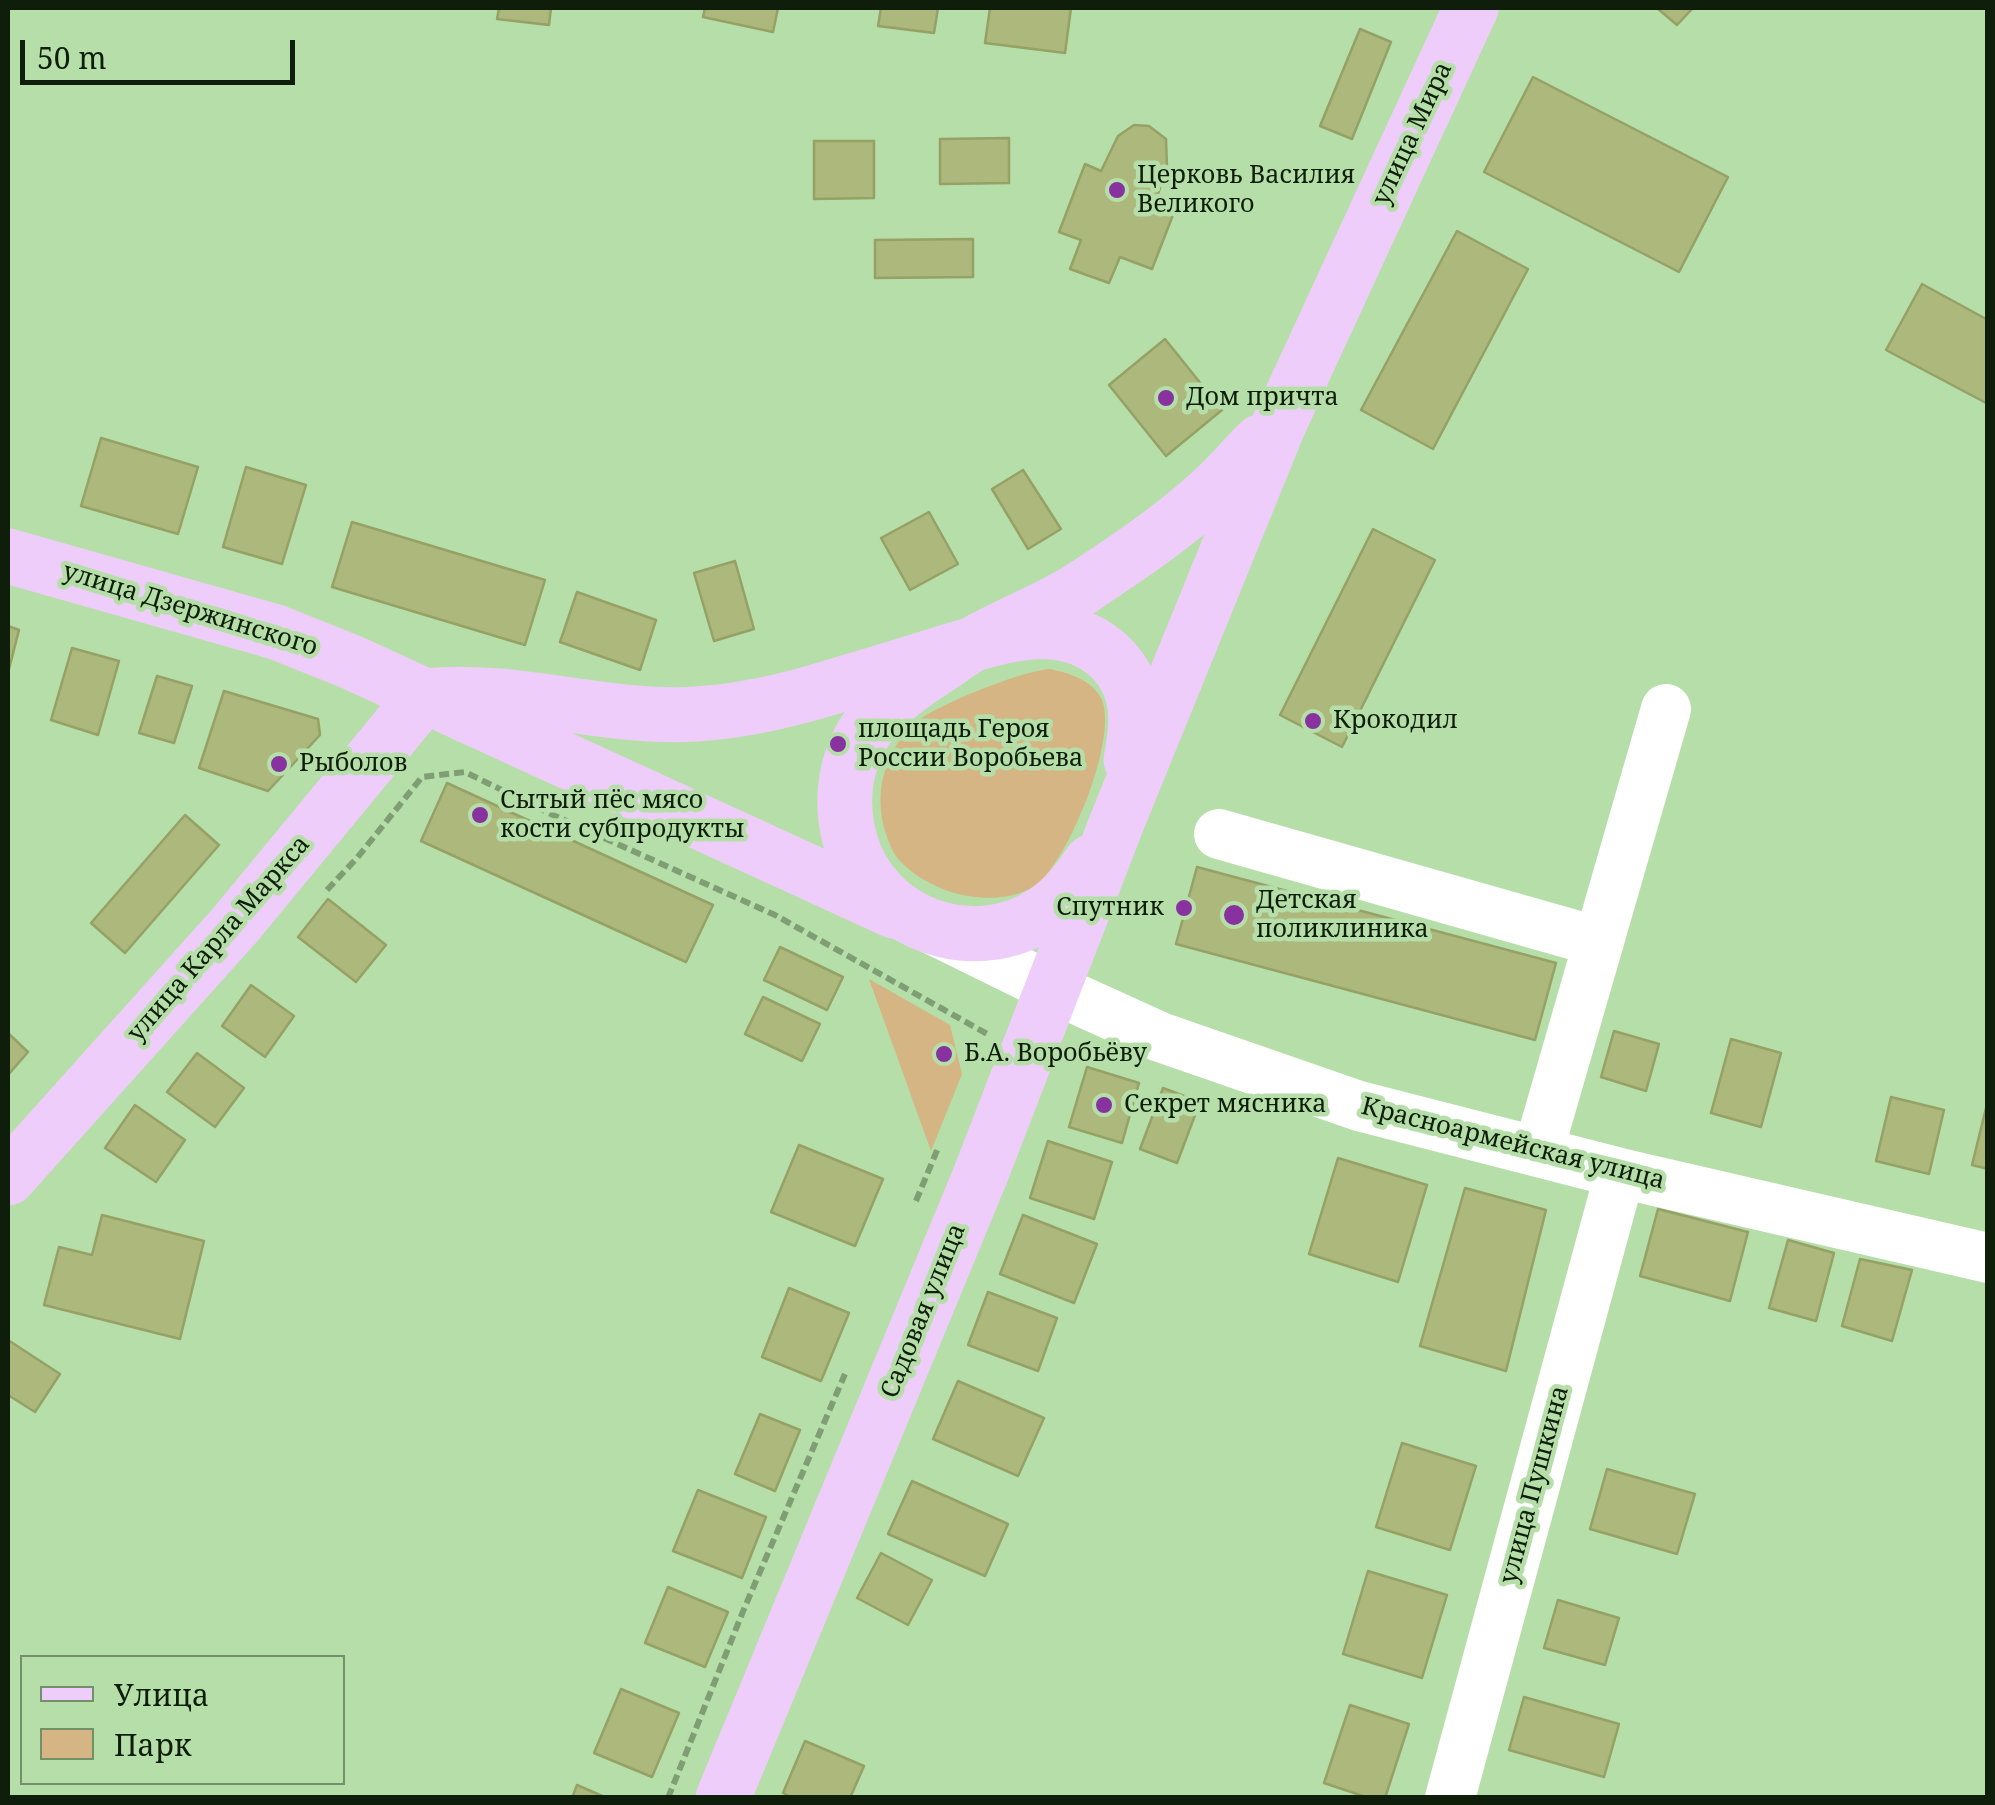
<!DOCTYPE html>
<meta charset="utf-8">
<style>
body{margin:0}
#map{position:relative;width:1995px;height:1805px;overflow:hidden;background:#b6dea9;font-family:"Noto Serif",serif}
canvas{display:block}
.frame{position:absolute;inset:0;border:10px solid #0f1e0a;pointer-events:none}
.legend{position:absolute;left:20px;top:1655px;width:325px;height:130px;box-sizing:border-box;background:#b6dea9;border:2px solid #739169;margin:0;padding:12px 18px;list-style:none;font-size:30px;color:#0f1e0a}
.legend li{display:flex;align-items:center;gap:20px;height:50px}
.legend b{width:50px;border:2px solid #739169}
.scale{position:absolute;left:20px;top:40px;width:275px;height:45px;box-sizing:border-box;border:5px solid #0f1e0a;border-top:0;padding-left:12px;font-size:30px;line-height:35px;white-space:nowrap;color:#0f1e0a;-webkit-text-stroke:8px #b6dea9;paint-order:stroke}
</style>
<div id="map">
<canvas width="1995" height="1805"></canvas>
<div class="frame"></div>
<ul class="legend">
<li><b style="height:12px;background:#efcdfa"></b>Улица</li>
<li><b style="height:28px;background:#d5b584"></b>Парк</li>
</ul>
<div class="scale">50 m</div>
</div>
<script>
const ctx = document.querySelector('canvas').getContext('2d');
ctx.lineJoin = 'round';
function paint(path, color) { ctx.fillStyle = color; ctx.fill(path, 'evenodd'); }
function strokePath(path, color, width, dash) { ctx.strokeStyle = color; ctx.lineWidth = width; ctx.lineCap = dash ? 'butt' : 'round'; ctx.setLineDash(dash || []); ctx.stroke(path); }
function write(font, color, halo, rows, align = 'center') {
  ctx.font = font + ' "Noto Serif",serif'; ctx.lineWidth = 9; ctx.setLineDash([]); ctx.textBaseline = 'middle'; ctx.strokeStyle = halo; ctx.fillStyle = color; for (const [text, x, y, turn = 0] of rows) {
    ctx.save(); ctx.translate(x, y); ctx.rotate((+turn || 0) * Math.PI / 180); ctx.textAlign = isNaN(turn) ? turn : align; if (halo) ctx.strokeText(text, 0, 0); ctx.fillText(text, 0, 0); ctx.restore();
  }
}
paint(new Path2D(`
 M1050,669c19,4 42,11 51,29 19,37 -33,164 -65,187 -25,17 -61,15 -88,6 -16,-6 -33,-15 -45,-27 -10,-9 -14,-21 -18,-33 -11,-38 -1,-76 26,-105 19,-19 113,-56 139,-57z
 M869,979l81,46 12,49 -31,77z`), '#d5b584');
const building = new Path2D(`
 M499,8h52l-2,17 -52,-6z
 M705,8h73l-5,24 -70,-15z
 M881,8h57l-4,25 -56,-7z
 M990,8h81l-6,45 -80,-10z
 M1657,8h36l-16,17z
 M1360,29l31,13 -39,97 -32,-13z
 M1533,77l195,100 -49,95 -195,-100z
 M1134,125l15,1 17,13 1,28 -14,42 20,6 -21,54 -32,-12 -11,26 -39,-14 11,-29 -22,-8 26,-68 16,7 17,-35z
 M1009,138v45l-69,1v-45z
 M814,141h60v57l-60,1z
 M1457,231l71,38 -95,180 -72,-39z
 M973,239v38l-98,1v-38z
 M1922,284l66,36v84l-102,-54z
 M1165,339l57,71 -56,46 -57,-71z
 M101,438l97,29 -20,67 -97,-28z
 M246,467l60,18 -24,79 -59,-17z
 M1023,470l38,59 -33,20 -36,-60z
 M929,512l29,52 -48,26 -29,-52z
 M352,522l193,58 -20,65 -193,-58z
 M1373,529l62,31 -93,187 -62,-32z
 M735,561l19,68 -40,12 -20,-68z
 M577,592l79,28 -16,50 -80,-28z
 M8,626l11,4 -11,43z
 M72,648l47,13 -21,74 -47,-15z
 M157,676l35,10 -18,57 -35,-10z
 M224,691l94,28 2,16 -52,56 -69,-23z
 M447,783l266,122 -27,57 -265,-121z
 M185,815l34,30 -94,108 -34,-30z
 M1197,867l359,96 -21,77 -359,-96z
 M328,899l58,46 -30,37 -58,-45z
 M780,947l63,30 -16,33 -63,-30z
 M251,985l43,31 -29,41 -43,-31z
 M763,997l57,27 -18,37 -57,-27z
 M1614,1031l45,13 -13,47 -45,-14z
 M8,1033l20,19 -20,23z
 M1731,1039l50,14 -20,74 -50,-14z
 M197,1053l47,35 -29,39 -48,-35z
 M1087,1067l52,16 -17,60 -53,-16z
 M1163,1088l37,14 -23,61 -37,-14z
 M1891,1097l53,13 -15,64 -53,-13z
 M135,1105l50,35 -29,42 -51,-34z
 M1986,1108h2v61l-16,-4z
 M1048,1141l64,21 -18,57 -64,-21z
 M799,1145l84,34 -28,67 -84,-34z
 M1338,1158l89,27 -29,97 -89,-28z
 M1465,1188l81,22 -40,161 -86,-25z
 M1658,1209l90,23 -18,69 -90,-25z
 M102,1215l102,26 -24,98 -136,-34 15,-58 33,8z
 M1023,1215l74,29 -23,59 -74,-29z
 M1788,1240l46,13 -18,68 -47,-13z
 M1860,1259l52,11 -20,71 -50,-15z
 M789,1288l60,25 -28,68 -59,-24z
 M988,1292l69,26 -19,53 -70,-26z
 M8,1340l52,34 -25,38 -27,-17z
 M958,1381l86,37 -26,58 -85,-37z
 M760,1414l40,16 -25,61 -40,-17z
 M1402,1443l74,23 -26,84 -74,-23z
 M1607,1469l88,25 -18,60 -87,-25z
 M912,1481l96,43 -23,52 -97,-42z
 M698,1490l68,27 -24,61 -69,-27z
 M881,1553l51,27 -24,45 -51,-27z
 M1368,1571l79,24 -25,83 -79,-24z
 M668,1587l60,25 -23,55 -60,-24z
 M1558,1600l61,18 -14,47 -61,-17z
 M621,1689l58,24 -27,64 -58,-24z
 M1524,1697l95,27 -15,53 -95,-27z
 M1350,1705l59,19 -24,74h-16l-45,-15z
 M805,1741l59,25 -14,32h-57l-10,-5z
 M577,1785l30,13h-35z`);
paint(building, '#acb87c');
strokePath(building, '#95a165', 2.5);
strokePath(new Path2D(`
 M327,890l30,-32 65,-81 43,-5 88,43 222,100 214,120
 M916,1201l22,-53
 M668,1798l76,-189 101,-235`), '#7f9e74', 6, [10, 5]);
strokePath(new Path2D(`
 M1219,834l380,108
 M932,929l120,59 108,49 199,69 261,67 368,85
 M1538,1152l128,-443
 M1450,1798l170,-625`), '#fff', 50);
strokePath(new Path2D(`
 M8,556l268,76 75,30 543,249
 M424,696c92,-10 181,24 273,18 47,-3 90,-13 135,-27 34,-10 68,-20 102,-31 57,-17 131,-47 179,4 28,30 25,64 18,100
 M1091,862c-10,15 -20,29 -34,41 -66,57 -169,31 -202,-48 -12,-31 -14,-65 -3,-97 13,-39 41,-60 74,-83 15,-9 29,-20 44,-29 37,-22 79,-36 115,-60 42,-28 84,-56 122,-90 19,-16 35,-36 53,-54
 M8,1178l227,-253 189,-229
 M723,1798l257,-622 137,-354 162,-398 192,-416`), '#efcdfa', 55);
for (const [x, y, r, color] of [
 [1117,190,10,"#88329f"],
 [1166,398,10,"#88329f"],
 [1313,721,10,"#88329f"],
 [838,744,10,"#88329f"],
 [279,764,10,"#88329f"],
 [480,815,10,"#88329f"],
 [1184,908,10,"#88329f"],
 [1234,915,12,"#88329f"],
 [944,1054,10,"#88329f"],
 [1104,1105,10,"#88329f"]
]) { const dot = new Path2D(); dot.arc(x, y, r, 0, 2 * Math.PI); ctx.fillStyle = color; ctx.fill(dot); strokePath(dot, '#b6dea9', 4); }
write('25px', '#0f1e0a', '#b6dea9', [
 ["улица Мира",1413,134,-65],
 ["улица Дзержинского",190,610,17],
 ["улица Карла Маркса",219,939,-49],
 ["Красноармейская улица",1513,1144,14],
 ["Садовая улица",924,1311,-68],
 ["улица Пушкина",1535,1485,-75]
]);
write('25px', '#0f1e0a', '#b6dea9', [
 ["Церковь Василия",1137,176],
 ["Великого",1137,205],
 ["Дом причта",1186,398],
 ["Крокодил",1333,721],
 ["площадь Героя",858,730],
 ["России Воробьева",858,759],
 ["Рыболов",299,764],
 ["Сытый пёс мясо",500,801],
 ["кости субпродукты",500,830],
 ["Детская",1256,901],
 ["поликлиника",1256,930],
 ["Спутник",1164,908,"right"],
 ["Б.А. Воробьёву",964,1054],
 ["Секрет мясника",1124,1105]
], 'left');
</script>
